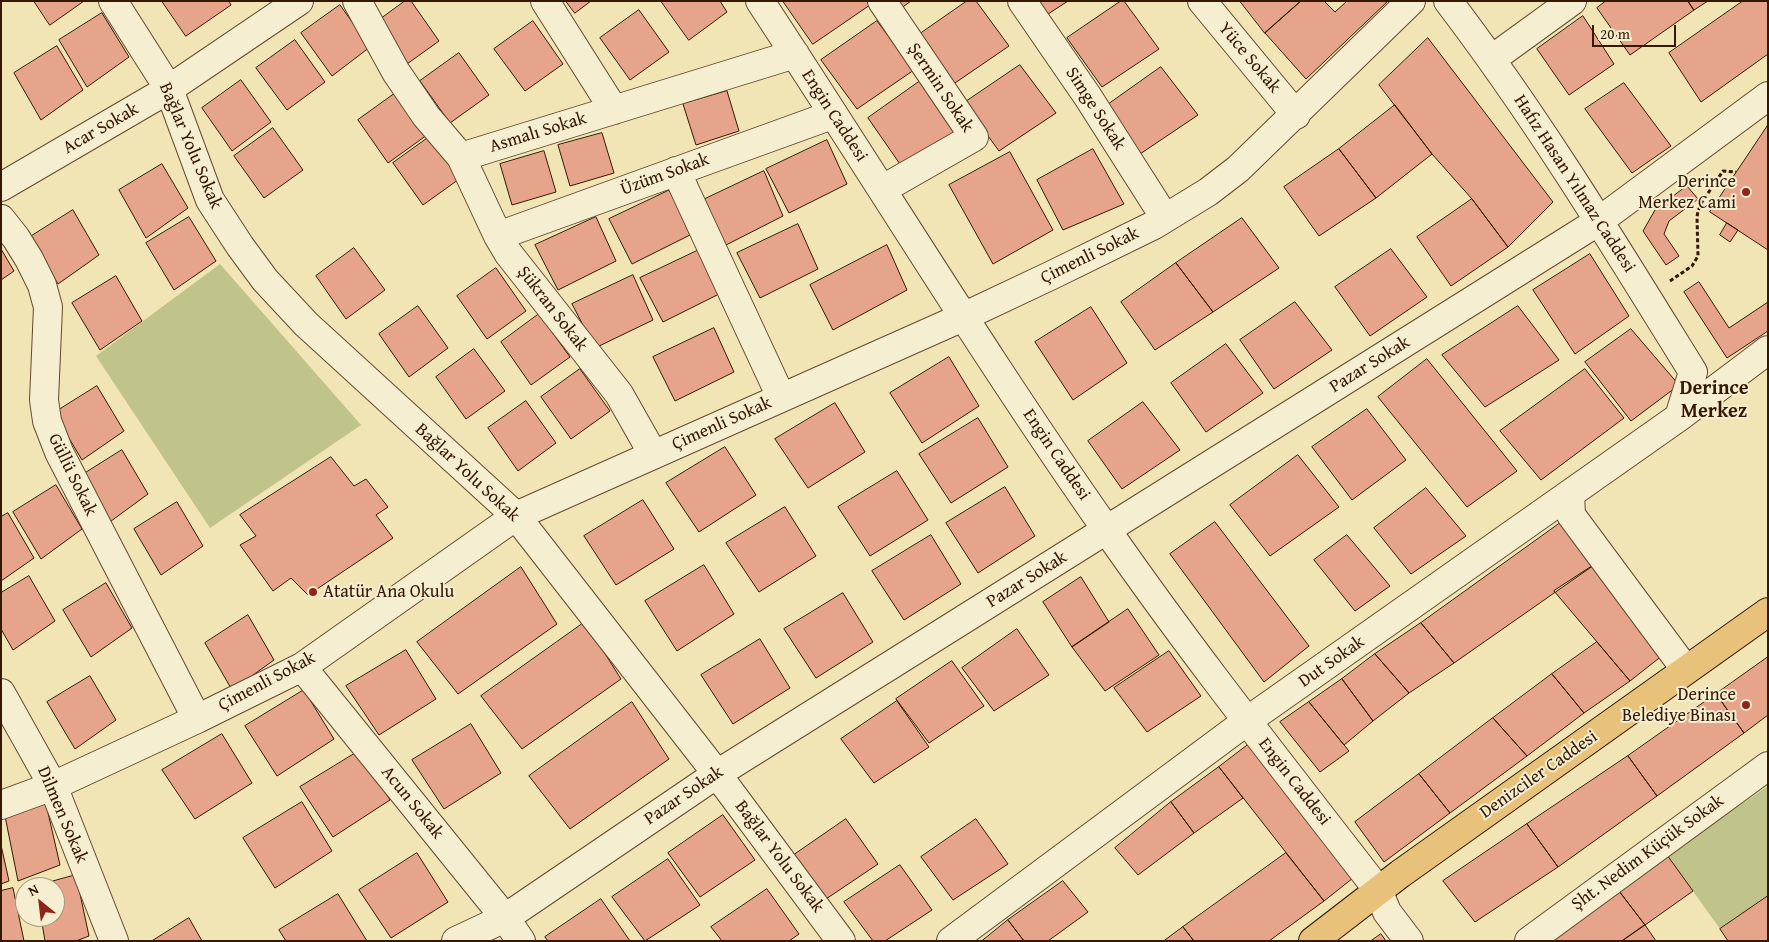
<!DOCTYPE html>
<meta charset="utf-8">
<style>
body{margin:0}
#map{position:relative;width:1769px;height:942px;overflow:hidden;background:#f1e5b6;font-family:"Gentium Book Plus",serif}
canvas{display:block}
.frame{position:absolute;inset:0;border:2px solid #341800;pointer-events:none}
.north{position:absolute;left:15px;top:877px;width:50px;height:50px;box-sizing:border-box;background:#f6eed0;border:1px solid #a8987d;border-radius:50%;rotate:331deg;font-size:14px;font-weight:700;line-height:20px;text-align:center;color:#341800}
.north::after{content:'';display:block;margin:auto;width:18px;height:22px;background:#8f2418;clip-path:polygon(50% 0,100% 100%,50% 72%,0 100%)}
.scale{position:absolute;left:1592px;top:25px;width:84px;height:22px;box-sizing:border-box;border:2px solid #341800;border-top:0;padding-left:6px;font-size:15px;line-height:18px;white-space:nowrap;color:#341800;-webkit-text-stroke:4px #f6eed0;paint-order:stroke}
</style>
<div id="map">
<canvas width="1769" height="942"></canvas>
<div class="frame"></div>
<div class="north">N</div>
<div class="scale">20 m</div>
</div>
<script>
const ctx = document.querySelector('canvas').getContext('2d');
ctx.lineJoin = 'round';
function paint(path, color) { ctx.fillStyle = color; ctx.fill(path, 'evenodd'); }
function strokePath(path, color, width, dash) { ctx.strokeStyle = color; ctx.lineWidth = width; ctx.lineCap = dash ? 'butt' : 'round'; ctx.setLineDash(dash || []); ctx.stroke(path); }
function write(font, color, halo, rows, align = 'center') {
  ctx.font = font + ' "Gentium Book Plus",serif'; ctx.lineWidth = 4; ctx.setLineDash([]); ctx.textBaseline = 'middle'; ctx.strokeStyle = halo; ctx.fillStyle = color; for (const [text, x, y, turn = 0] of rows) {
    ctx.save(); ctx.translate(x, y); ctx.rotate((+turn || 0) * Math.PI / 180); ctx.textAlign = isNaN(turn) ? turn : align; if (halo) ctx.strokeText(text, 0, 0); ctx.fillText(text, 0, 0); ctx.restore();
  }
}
paint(new Path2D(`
 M220,264l141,161 -151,103 -114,-172z
 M1768,786v110l-48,33 -53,-74z`), '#c0c38a');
const building = new Path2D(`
 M34,1h50l-34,24z
 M162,1h67l2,4 -45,31z
 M405,1h6l28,40 -39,28 -29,-43z
 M566,1h25l-16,12z
 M661,1h59l7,11 -38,28z
 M783,1h84l3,4 -57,39z
 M895,1h16l-11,8z
 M967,1h9l33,45 -57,39 -35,-49z
 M1035,1h33l-23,15z
 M1121,1h3l35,48 -57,38 -35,-49z
 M1240,1h61l-36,32z
 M1301,1h23l11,11 12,-11h41l-82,78 -41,-46z
 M1606,1h82l6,9 -64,45 -33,-47z
 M1688,1h20l-14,9z
 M1743,1h25v53l-67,48 -32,-49z
 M340,5l30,42 -38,29 -31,-43z
 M639,10l30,42 -39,28 -30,-42z
 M102,13l27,44 -42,30 -28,-47z
 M1583,16l31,48 -45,31 -32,-46z
 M533,21l30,43 -38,27 -31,-42z
 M877,21l37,49 -57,39 -36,-49z
 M1428,38l125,164 -45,45 -36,-48 -40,-45 -53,-69z
 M295,40l30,42 -38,28 -31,-42z
 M57,46l26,44 -42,30 -27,-47z
 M459,53l30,42 -39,28 -30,-42z
 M1020,65l36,48 -57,38 -35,-48z
 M1161,67l37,48 -58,39 -34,-48z
 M923,79l37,49 -58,39 -34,-49z
 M241,80l30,42 -39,29 -30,-43z
 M1624,83l47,63 -39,27 -47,-64z
 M727,91l12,40 -43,14 -13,-41z
 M397,92l30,43 -39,28 -30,-43z
 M1395,105l37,49 -56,44 -37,-49z
 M1768,125v125l-58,-38z
 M273,128l30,42 -39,28 -30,-42z
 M602,133l12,40 -44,13 -12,-41z
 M432,135l30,42 -39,28 -30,-42z
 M827,140l20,44 -58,29 -23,-44z
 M1093,149l31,55 -61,26 -26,-50z
 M1339,149l37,49 -57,38 -35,-49z
 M544,151l12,41 -44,13 -12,-41z
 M1010,152l43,78 -60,34 -44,-79z
 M162,164l26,44 -42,30 -27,-48z
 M764,171l19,45 -57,29 -23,-45z
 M1687,186l11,13 -29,22 -5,13 15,22 -13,9 -23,-34 12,-21z
 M670,190l20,45 -58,29 -23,-45z
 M1472,199l36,48 -57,39 -34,-49z
 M73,210l26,45 -41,29 -28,-47z
 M189,217l27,44 -42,29 -28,-47z
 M596,217l20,44 -58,29 -23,-45z
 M1242,218l37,50 -66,44 -37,-49z
 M1727,223l11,7 -8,12 -10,-7z
 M798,224l20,45 -58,29 -23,-45z
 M887,245l20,45 -74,40 -23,-45z
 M354,248l31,42 -39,29 -30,-43z
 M1,249l13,22 -13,9z
 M701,249l20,44 -58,29 -23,-44z
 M1391,249l36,48 -57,39 -35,-49z
 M1590,254l39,62 -54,38 -42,-64z
 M1176,263l37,49 -58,38 -34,-48z
 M496,268l30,43 -39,28 -30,-43z
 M633,275l20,45 -58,28 -23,-44z
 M116,276l26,45 -42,29 -28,-47z
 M1699,282l30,46 39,-26v29l-41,27 -43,-66z
 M1295,302l37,48 -58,39 -34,-49z
 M418,306l30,42 -39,29 -30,-43z
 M1518,306l41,54 -74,47 -43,-52z
 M1091,307l36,56 -54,37 -38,-58z
 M539,314l31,43 -39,28 -30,-43z
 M714,328l20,44 -59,29 -22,-44z
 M1631,329l48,56 -48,36 -46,-59z
 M1226,344l37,49 -57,39 -35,-49z
 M474,349l31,42 -39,28 -30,-42z
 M949,357l30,49 -57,37 -32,-50z
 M1427,359l90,112 -50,36 -89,-110z
 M580,369l30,42 -39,28 -30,-42z
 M1585,369l39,49 -83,62 -41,-49z
 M97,386l27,45 -42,29 -28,-47z
 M526,401l30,42 -38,28 -30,-43z
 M1143,402l37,48 -58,39 -34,-48z
 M835,403l30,49 -57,36 -33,-49z
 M1367,409l39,51 -54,40 -40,-53z
 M978,418l30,49 -57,36 -32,-49z
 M725,447l31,48 -57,37 -33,-49z
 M122,450l26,44 -41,30 -28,-47z
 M1298,455l41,52 -69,49 -40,-51z
 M331,457l23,29 12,-7 22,28 -12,8 17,23 -85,57 -17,-17 -18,13 -33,-46 16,-9 -16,-21z
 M897,471l31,49 -58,36 -32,-49z
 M56,485l26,44 -41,30 -28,-47z
 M1005,487l30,49 -57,37 -32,-50z
 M1426,488l40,48 -55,38 -37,-46z
 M643,500l31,49 -58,36 -32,-49z
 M177,502l26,44 -42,29 -27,-46z
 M785,507l31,49 -57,36 -33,-49z
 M8,513l26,45 -33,23v-64z
 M1563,521l34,42 -143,100 -33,-40z
 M1215,522l94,124 -45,36 -94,-128z
 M931,535l30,49 -57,36 -32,-49z
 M1347,535l43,51 -35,25 -41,-51z
 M1597,563l66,92 -33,26 -76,-90z
 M704,565l30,49 -57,37 -32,-50z
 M521,567l36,57 -99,70 -41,-52z
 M29,576l26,45 -42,29 -12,-21v-36z
 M1081,577l28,45 -37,25 -29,-45z
 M106,583l26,45 -41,29 -28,-47z
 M843,593l30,49 -57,36 -32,-49z
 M1128,609l31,46 -54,36 -33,-44z
 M248,615l26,45 -42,30 -27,-47z
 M585,622l36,57 -99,70 -41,-53z
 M1421,623l33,40 -45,30 -34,-39z
 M1017,629l32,46 -55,36 -32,-43z
 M760,639l30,49 -57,36 -32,-49z
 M1597,642l33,39 -46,32 -32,-39z
 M406,650l30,49 -57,36 -33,-49z
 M1169,651l32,45 -54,36 -33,-44z
 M1375,654l34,39 -36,28 -31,-42z
 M1768,657v58l-24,18 -28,-39z
 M952,661l32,45 -55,37 -33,-44z
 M1552,674l32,39 -57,43 -34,-38z
 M90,676l26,44 -41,29 -28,-47z
 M1342,679l31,42 -29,24 -35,-43z
 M304,690l30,49 -57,37 -32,-50z
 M1716,694l28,39 -87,63 -29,-40z
 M897,701l32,46 -55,36 -33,-44z
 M632,702l37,57 -99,70 -41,-53z
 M1309,702l40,49 -29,21 -40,-50z
 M1493,718l34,38 -77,57 -31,-39z
 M471,724l30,49 -57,36 -32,-49z
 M222,734l30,49 -57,36 -33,-49z
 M1253,741l100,137 -29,23 -105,-134z
 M359,751l31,49 -57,37 -33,-50z
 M1628,756l29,40 -99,71 -31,-43z
 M1219,767l24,31 -49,35 -23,-31z
 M1419,774l31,39 -66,49 -29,-40z
 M302,802l30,49 -57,37 -32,-50z
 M1171,802l23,31 -56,42 -23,-27z
 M46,804l14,61 -42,16 -13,-65z
 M723,815l32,45 -55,37 -32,-44z
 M846,819l32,45 -55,37 -32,-44z
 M976,819l32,45 -55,36 -32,-43z
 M1527,824l31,43 -83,55 -32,-41z
 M1,845l8,36 -8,3z
 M417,853l31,49 -57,36 -32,-48z
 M1286,853l38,48 -55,40h-75l-11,-14z
 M1667,855l26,36 -48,34 -26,-34z
 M668,859l32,46 -55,36 -33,-44z
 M900,865l32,45 -47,31h-12l-29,-39z
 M76,875l13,61 -13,5h-31l-4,-24h14v-30l-20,-1z
 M1063,881l25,31 -40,29h-24l-16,-21z
 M13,888l11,53h-23v-50z
 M767,889l32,45 -10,7h-67l-11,-14z
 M1619,891l26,34 -23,16h-71z
 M338,894l29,47h-81l-7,-11z
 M1768,896v45h-40l-8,-12z
 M601,899l29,42h-82l-3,-4z
 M189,918l13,23h-50z
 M1008,920l16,21h-42z
 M1645,925l11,16h-34z
 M1183,927l11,14h-30z
 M1381,934l5,7h-15z`);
paint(building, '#e6a58b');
strokePath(building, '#341800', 1);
const minor = new Path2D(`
 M113,1l56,88 41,111 30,46 25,34 41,44 210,192 201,258 124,167
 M357,1l39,71 30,44 35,41 334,-103
 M545,1l69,109
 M760,1c116,176 225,356 346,528 86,124 180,242 272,361l9,22 22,29
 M882,1l92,136 -91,52
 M1022,1l66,96 77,121
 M1202,1l94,114
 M1492,59l80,-58
 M461,157l37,79 10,17 111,141 34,60
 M676,171l105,226
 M1,187l168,-98 130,-88
 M1,219l15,19 13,21 13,26 6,22 -4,93 3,21 12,31 138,267
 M498,236l334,-121
 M1679,417l89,-67
 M1570,494l1,21 115,155
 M302,667l203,251 16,23
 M1,693l52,93 61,155
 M1,805l52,-19 144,-67 105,-52 214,-151 447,-199 89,-42 102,-50 54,-33 30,-23 173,-168
 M456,941l49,-23 212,-144 882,-553 169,-125
 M951,941l296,-220 432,-304 14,-45c-78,-126 -155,-253 -245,-371
 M1529,941l239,-175`);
const major = new Path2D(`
 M1313,941l87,-67 368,-262`);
strokePath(minor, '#634b2e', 30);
strokePath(major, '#341800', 30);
strokePath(new Path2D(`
 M1670,281l22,-15 6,-10 -1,-39 1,-6 4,-9 21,-31 13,1`), '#341800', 3, [4, 2.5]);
strokePath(minor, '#f6eed0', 28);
strokePath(major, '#e8c27b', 28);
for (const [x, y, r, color] of [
 [1746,192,5,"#8f2418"],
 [313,592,5,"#8f2418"],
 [1746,705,5,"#8f2418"]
]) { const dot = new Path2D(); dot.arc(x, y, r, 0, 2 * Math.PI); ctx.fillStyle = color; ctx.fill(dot); strokePath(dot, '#f6eed0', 2); }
write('18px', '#341800', '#f6eed0', [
 ["Yüce Sokak",1249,58,50],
 ["Şermin Sokak",940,88,56],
 ["Simge Sokak",1095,109,57],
 ["Engin Caddesi",834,116,57],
 ["Acar Sokak",101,129,-30],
 ["Asmalı Sokak",538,133,-17],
 ["Bağlar Yolu Sokak",190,146,67],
 ["Üzüm Sokak",665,175,-20],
 ["Hafız Hasan Yılmaz Caddesi",1574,184,57],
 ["Çimenli Sokak",1090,256,-26],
 ["Şükran Sokak",552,309,52],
 ["Pazar Sokak",1370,365,-32],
 ["Çimenli Sokak",722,424,-24],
 ["Engin Caddesi",1056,455,56],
 ["Bağlar Yolu Sokak",467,473,43],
 ["Güllü Sokak",72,475,64],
 ["Pazar Sokak",1027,580,-32],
 ["Dut Sokak",1332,662,-35],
 ["Çimenli Sokak",267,682,-28],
 ["Denizciler Caddesi",1539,775,-35],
 ["Engin Caddesi",1294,782,52],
 ["Pazar Sokak",684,796,-34],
 ["Acun Sokak",412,803,51],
 ["Dilmen Sokak",62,815,67],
 ["Şht. Nedim Küçük Sokak",1648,853,-36],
 ["Bağlar Yolu Sokak",779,857,53]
]);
write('18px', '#341800', '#f6eed0', [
 ["Derince",1736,182],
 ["Merkez Cami",1736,203],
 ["Atatür Ana Okulu",323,592,"left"],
 ["Derince",1736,695],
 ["Belediye Binası",1736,716]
], 'right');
write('bold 20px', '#341800', '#f6eed0', [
 ["Derince",1714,389],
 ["Merkez",1714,412]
]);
</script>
